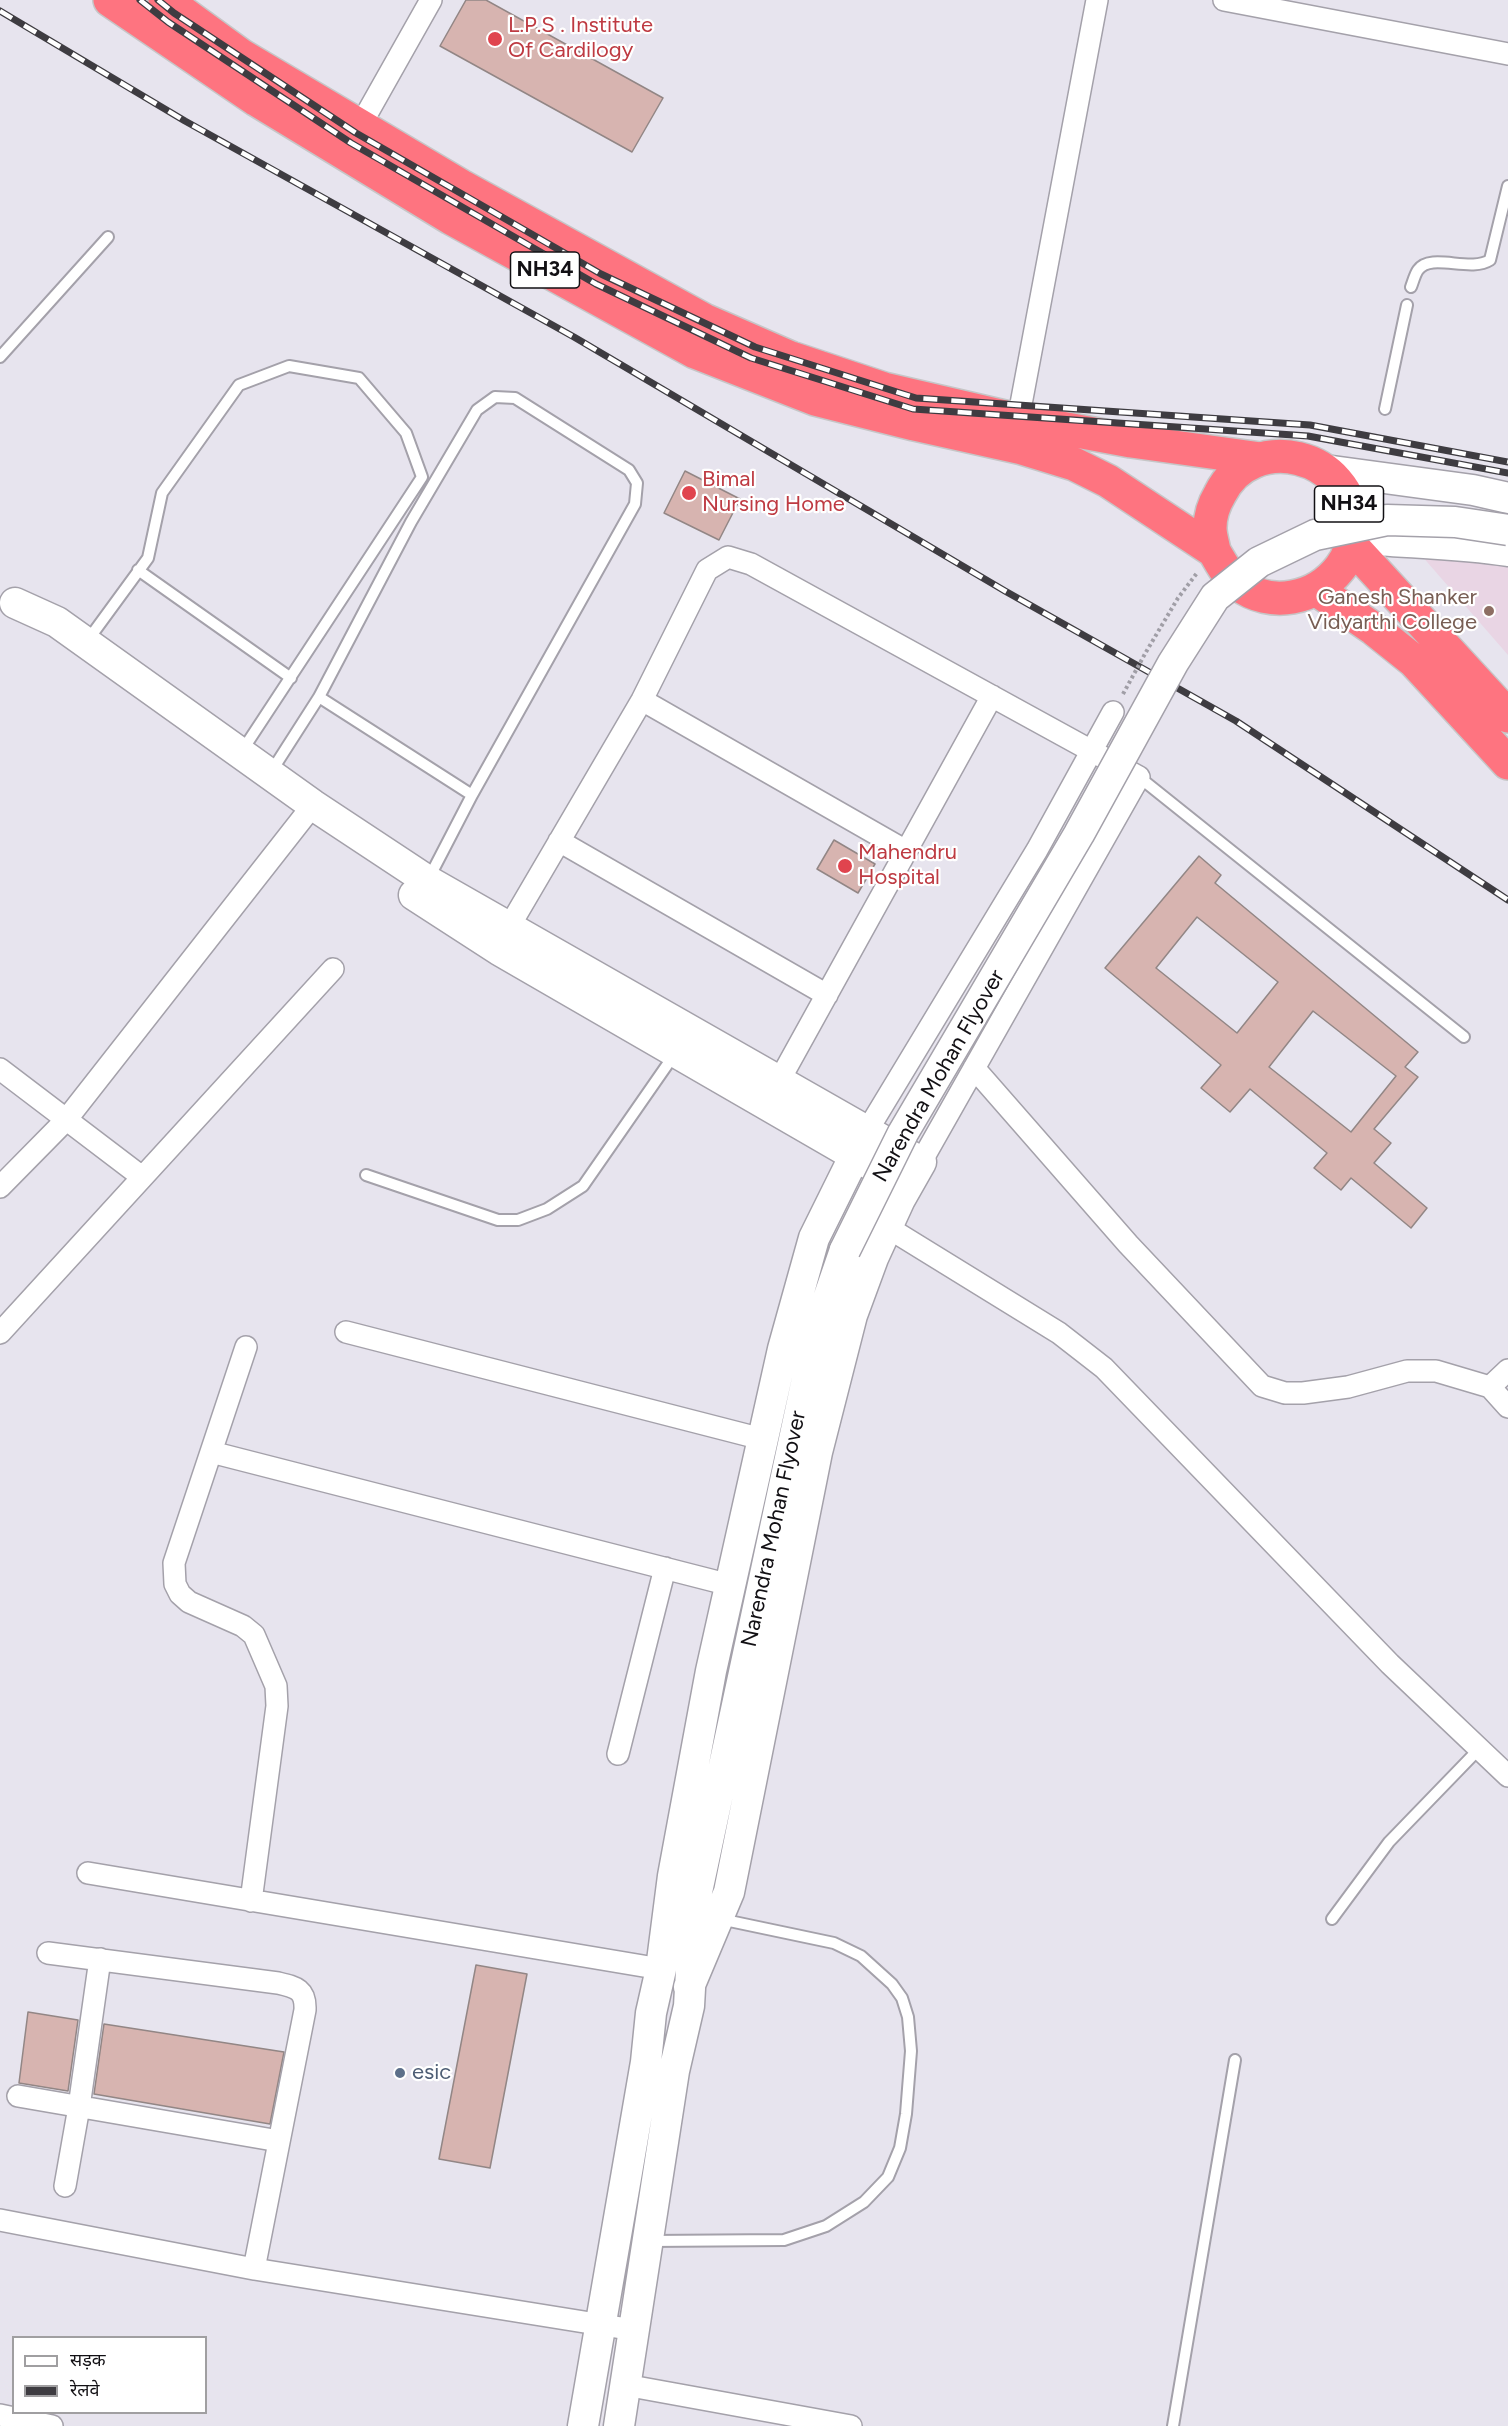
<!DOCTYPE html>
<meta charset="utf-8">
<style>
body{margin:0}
#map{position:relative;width:1508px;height:2426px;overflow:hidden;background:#e7e4ee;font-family:Figtree,"Noto Sans Devanagari",sans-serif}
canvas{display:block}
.legend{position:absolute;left:12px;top:2336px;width:195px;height:78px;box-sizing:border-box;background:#fff;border:2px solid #a09fa1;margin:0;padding:8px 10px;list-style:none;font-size:18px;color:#121014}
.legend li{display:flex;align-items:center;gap:12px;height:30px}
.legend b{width:30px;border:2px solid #a09fa1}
</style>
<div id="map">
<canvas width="1508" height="2426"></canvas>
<ul class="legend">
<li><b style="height:8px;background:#fff"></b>सड़क</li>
<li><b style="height:8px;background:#3e3c41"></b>रेलवे</li>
</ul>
</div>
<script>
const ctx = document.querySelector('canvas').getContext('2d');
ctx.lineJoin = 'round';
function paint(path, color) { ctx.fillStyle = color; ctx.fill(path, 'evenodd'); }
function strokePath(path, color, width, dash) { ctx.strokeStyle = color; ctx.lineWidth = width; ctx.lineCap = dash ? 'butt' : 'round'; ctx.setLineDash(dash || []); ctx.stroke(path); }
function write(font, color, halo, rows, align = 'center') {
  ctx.font = font + ' Figtree,sans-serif'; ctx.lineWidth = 4.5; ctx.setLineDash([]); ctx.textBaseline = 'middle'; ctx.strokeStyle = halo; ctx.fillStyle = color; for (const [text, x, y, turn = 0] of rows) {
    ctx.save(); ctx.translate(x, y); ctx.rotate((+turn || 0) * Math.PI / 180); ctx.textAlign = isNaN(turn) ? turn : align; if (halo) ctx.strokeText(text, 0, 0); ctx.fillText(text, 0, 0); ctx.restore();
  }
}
paint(new Path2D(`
 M1421,555l87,12v88z`), '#e9d5e4');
const building = new Path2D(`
 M466,0h20l177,98 -31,54 -192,-106z
 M685,471l55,28 -21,41 -55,-27z
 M834,840l41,24 -17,29 -41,-24z
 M1199,856l22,19 -6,8 203,169 -13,15 13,10 -44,52 17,14 -17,20 53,45 -16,20 -60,-50 -10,12 -27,-22 13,-15 -77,-64 -20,23 -29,-24 20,-23 -116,-97zM1197,917l81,65 -41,51 -81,-65zM1313,1011l83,65 -45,56 -82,-65z
 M476,1965l51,9 -37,194 -51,-9z
 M28,2012l50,8 -10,71 -49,-8z
 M104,2024l180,28 -14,72 -176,-30z`);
paint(building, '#d7b4b0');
strokePath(building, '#928685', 1.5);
const lane = new Path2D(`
 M1411,287c2,-5 4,-13 7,-17 13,-18 52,3 72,-10l18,-74
 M0,357l108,-120
 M1385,409l22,-104
 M138,570l153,108
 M88,640l60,-82 14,-65 77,-108 50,-19 70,12 47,55 16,44 -180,274
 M271,772l48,-75
 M1139,777l325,260
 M429,878l43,-83 163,-291 2,-21 -8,-13 -114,-72 -20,-1 -18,13 -66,112 -92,175 153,98
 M366,1175l132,45h20l29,-11 36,-23 91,-131
 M1332,1919l57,-77 90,-93
 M649,2241l135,-1 42,-14 38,-24 24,-25 12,-29 6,-34 5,-63 -3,-34 -6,-19 -10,-14 -31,-28 -27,-13 -114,-24
 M1173,2426l62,-366`);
const street = new Path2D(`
 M1224,0l284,54
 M360,126l71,-126
 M1018,420l79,-420
 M642,700l264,151
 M559,841l268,154
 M509,927l133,-227 65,-130 21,-13 23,7 388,213 -218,385
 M974,1068l154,176 134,142 23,7h18l45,-6 59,-16h29l54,16
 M0,1069l142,108
 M779,1081l213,-385
 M867,1131l170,-281 76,-138
 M0,1187l66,-67 247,-315
 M887,1227l172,106 45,35 286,296 118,112
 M346,1332l416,107
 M0,1333l333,-364
 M246,1347l-72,216 1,21 5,10 9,8 54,24 11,9 22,51 1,20 -26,195
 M1508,1370l-18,17 18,20
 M211,1452l519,133
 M618,1754l47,-186
 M88,1873l573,96
 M48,1953l230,30c17,4 28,6 27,27l-51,259
 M18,2096l261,45
 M65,2186l14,-79 21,-148
 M0,2220l254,49 380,61
 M625,2385l226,41
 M0,2415l52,11`);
const secondary = new Path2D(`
 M1325,470l148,20 35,8
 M1353,538c52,5 104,5 155,13
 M15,603l42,19 256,183 115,76 493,281 -21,37 -27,59 -21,57 -35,137 -88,440 -40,95
 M414,895l85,55 372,215
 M583,2426l63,-364 5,-49 10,-44 12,-93 38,-205 72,-322 31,-111 53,-107
 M619,2426l55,-355 15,-65 6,-105 123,-573 27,-78`);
const highway = new Path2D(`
 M110,0l147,100 194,118 244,134 120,47 99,25 108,24 52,16 34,17 106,70c7,12 13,24 24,33 33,25 78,15 102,-16 10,-12 13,-27 13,-42 0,-72 -101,-97 -133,-32 -6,10 -10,22 -10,34 0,8 3,16 4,23
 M165,0l77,56 219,130 243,134 87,38 93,31 134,31 113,21 130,18
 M1351,545l157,171
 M1317,590l57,39 40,32 94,102`);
strokePath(lane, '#a4a1aa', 14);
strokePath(street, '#a4a1aa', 24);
strokePath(secondary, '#a4a1aa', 33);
strokePath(highway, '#c6c6c7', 36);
strokePath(new Path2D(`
 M1146,652l32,-54 19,-25`), '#a09ea6', 4, [3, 3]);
strokePath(lane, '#fff', 10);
strokePath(street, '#fff', 21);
strokePath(secondary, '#fff', 30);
strokePath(highway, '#fe7480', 33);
const rail = new Path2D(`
 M140,0l28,22 183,121 245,141 155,74 162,51 395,27 200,37
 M158,0l16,13 182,120 245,141 154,73 161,51 394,27 198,37
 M0,11l185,110 389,216 431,254 231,130 272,179`);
strokePath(rail, '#3e3c41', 7);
strokePath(rail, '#fff', 4.5, [14]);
const secondaryBridge = new Path2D(`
 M845,1250l58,-117 176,-299 94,-171 42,-66 44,-35 56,-27 72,-15 68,2 53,8`);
strokePath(secondaryBridge, '#a4a1aa', 33, []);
strokePath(new Path2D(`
 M1123,694l23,-42`), '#a09ea6', 4, [3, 3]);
strokePath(secondaryBridge, '#fff', 30);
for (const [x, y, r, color] of [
 [495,39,8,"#e0444e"],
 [689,493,8,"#e0444e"],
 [1489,611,6,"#8d6e63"],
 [845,866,8,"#e0444e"],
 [400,2073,6,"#5c6f8a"]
]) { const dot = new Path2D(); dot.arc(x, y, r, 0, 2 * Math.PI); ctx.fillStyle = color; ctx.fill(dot); strokePath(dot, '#fff', 2); }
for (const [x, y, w] of [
 [545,270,69],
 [1349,504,69]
]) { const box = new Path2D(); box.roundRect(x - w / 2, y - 18, w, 36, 4.5); ctx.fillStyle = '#fff'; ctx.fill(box); strokePath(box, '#121014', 1.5); }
write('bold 21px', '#121014', null, [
 ["NH34",545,270],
 ["NH34",1349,504]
]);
write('22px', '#be3a42', '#fff', [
 ["L.P.S . Institute",508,26],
 ["Of Cardilogy",508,51],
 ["Bimal",702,480],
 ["Nursing Home",702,505],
 ["Mahendru",858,853],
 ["Hospital",858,878]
], 'left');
write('22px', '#785e54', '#fff', [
 ["Ganesh Shanker",1477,598],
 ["Vidyarthi College",1477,623]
], 'right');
write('22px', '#121014', '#fff', [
 ["Narendra Mohan Flyover",939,1076,-60],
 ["Narendra Mohan Flyover",774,1529,-78]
]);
write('22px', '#4e5e75', '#fff', [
 ["esic",412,2073]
], 'left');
</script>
